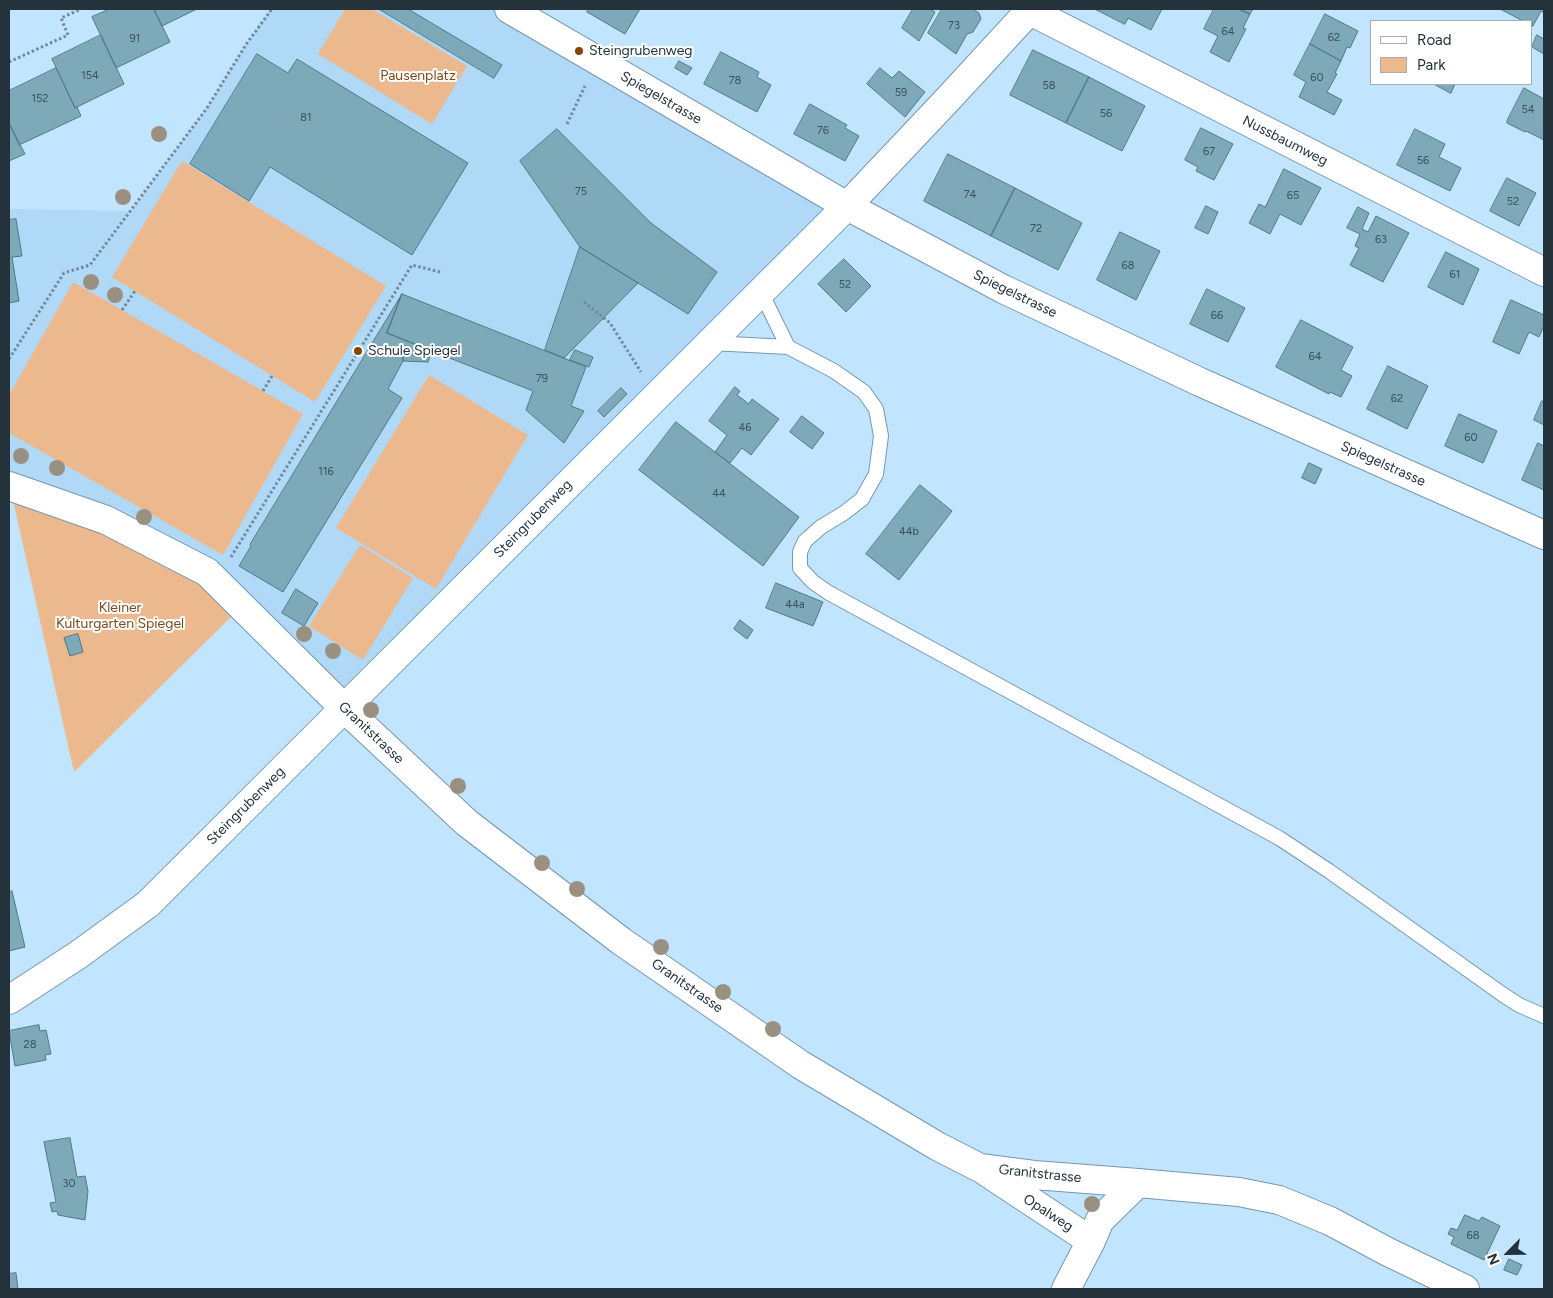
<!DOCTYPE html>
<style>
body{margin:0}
#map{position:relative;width:1553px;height:1298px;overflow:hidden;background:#c2e5ff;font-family:Figtree,sans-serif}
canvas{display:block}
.frame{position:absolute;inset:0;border:10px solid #24323c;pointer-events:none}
.legend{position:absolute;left:1370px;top:20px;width:162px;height:65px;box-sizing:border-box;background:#fff;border:1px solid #a7adb1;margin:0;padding:6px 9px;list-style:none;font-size:15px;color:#24323c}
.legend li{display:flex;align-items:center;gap:10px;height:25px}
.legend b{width:25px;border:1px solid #a7adb1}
.north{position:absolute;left:1483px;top:1228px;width:50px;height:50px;-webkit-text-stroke:4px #fff;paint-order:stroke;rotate:247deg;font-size:14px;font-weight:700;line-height:20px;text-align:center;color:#24323c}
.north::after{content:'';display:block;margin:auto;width:18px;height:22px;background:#24323c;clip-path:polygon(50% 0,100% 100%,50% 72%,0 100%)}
</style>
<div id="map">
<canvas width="1553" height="1298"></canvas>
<div class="frame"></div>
<ul class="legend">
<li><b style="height:6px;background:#fff"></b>Road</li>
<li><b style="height:14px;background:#ecb98f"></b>Park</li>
</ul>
<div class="north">N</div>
</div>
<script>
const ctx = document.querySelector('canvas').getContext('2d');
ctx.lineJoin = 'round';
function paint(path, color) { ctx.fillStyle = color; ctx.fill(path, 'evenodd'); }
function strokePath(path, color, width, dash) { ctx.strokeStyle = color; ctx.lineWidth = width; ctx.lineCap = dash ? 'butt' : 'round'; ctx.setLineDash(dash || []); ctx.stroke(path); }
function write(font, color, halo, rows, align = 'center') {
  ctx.font = font + ' Figtree,sans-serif'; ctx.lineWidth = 4; ctx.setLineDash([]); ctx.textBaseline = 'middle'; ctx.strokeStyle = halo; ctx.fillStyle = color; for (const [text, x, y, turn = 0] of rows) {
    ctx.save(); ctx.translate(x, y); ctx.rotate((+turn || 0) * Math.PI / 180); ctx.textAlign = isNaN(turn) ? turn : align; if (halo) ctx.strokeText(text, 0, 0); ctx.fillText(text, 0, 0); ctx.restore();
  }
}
paint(new Path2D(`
 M270,9h240l337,197 -503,502 -103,-101 -232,-121v-277l122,2 76,-103 40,-65z`), '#b0d9f8');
paint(new Path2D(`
 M345,9h27l95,57 -35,58 -114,-70z
 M182,161l204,125 -71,116 -203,-125z
 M73,282l230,132 -80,141 -214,-122v-38z
 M429,375l99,60 -92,154 -100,-61z
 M10,487l96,33 135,87 -167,165z
 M360,545l53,33 -50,82 -54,-34z`), '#ecb98f');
const building = new Path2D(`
 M110,9h44l16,33 -54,26 -24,-51z
 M154,9h43l-35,17z
 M379,9h29l94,56 -8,13z
 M589,9h51l-15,25 -38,-22z
 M913,9h16l6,3 -16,29 -17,-13z
 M942,9h31l6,4 2,6 -8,13 -6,2 -11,20 -28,-21z
 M1095,9h67l-11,21 -23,-12 -3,6z
 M1214,9h25l11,5 -7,14 3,1 -17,33 -19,-10 8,-16 -14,-7z
 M1239,9h14l-3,5z
 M1503,9h41v4l-3,-2 -8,15h-1v-5h-9l-21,-11z
 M1325,14l33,17 -8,17 -3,-1 -6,14 -31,-17z
 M101,35l23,49 -49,24 -23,-49z
 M1537,35l7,4v15l-12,-7z
 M1310,44l31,17 -6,12 2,1 -10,18 15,8 -8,15 -35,-18 7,-15 -12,-7z
 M1033,50l56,27 -23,46 -56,-28z
 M721,52l38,20 -2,5 14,8 -14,27 -53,-28z
 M257,54l31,19 9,-14 171,104 -56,92 -142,-88 -21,34 -59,-37z
 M679,61l13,7 -5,7 -12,-7z
 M56,68l19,40 2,-1 4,9 -62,29 -10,-22v-32z
 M880,68l12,10 7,-7 26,21 -20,25 -38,-33z
 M1089,77l56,29 -23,45 -56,-28z
 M1434,84h21l-4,9z
 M1524,88l20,11v41l-18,-9 -1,1 -18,-9v-2z
 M810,104l37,21 -2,3 14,8 -14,25 -51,-27z
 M9,123l16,31 -16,7z
 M1201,128l32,16 -19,36 -18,-9 2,-4 -13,-7z
 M557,129l94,94 66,49 -29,42 -108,-67 -60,-86z
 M1415,129l30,15 -6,13 22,11 -11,23 -53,-26z
 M948,154l67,34 -24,48 -67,-35z
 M1284,169l37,19 -20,37 -21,-11 -10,20 -21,-11 10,-19 6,3z
 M1507,178l29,15 -17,33 -29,-15z
 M1015,188l67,35 -24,47 -67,-34z
 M1206,206l12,6 -10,22 -13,-6z
 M1358,207l11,6 -7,16 6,3 8,-16 33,17 -26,49 -33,-17 9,-17 -4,-2 5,-12 -13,-6z
 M16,219l6,37 -10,1 7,44 -10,2v-83z
 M1120,232l40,19 -24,49 -39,-20z
 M580,247l58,36 -74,75 -19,-8z
 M1446,252l33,17 -16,36 -35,-18z
 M844,259l27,27 -25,26 -28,-28z
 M1207,289l38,19 -17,34 -38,-18z
 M402,294l-15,39 35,14 -3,8 -16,-1v7l-15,28 14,9 -119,194 -44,-26 12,-20 -1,-1z
 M402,294l184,73 -15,39 13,5 -20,32 -38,-33 7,-19 -101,-40 -4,11 -25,-1v-7l16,1 3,-8 -35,-14z
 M1511,300l33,15v11l-5,11 -10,-5 -10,22 -26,-12z
 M1301,320l52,27 -12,23 11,6 -11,21 -11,-5 -1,2 -53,-27z
 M575,350l18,7 -4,10 -19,-7z
 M1388,366l40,20 -21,43 -40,-20z
 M735,387l5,4 -3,4 12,9 3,-5 27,20 -28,36 -9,-7 -12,15 -15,-11 12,-17 -18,-14z
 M621,388l6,6 -23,23 -6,-6z
 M1542,401l2,1v23l-10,-5z
 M1459,414l38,17 -14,32 -38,-17z
 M802,416l22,17 -12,16 -22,-17z
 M676,422l123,95 -36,49 -124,-96z
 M1538,443l6,3v44l-22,-10z
 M1309,463l13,6 -7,15 -13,-6z
 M920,485l32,26 -53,69 -33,-26z
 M776,583l47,19 -10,24 -47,-18z
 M296,589l22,14 -14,23 -22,-13z
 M740,620l13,10 -6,9 -13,-10z
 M78,634l5,18 -13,4 -6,-18z
 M12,891l13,56 -16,4v-59z
 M39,1025l1,6 6,-1 5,24 -6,1 1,5 -31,6 -6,-35z
 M70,1138l7,39 8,-1 3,15 -3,29 -27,-5 -1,-4 -5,1 -2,-9 6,-1 -12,-60z
 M1465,1215l14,6 3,-4 18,9 -16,34 -33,-16 3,-7 -6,-3 3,-6 6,2z
 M1509,1259l13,6 -5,10 -13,-5z
 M16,1273l2,16h-9v-15z`);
paint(building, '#7ea9b8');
strokePath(building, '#507987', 1);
const service = new Path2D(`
 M761,292l27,55
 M711,343l77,4 46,24 30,21 12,17 5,27 -5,38 -14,25 -18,14 -23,14 -16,14 -5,11v16l13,14 16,11 450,245 50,33 173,123 17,11 25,11`);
const minor = new Path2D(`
 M509,9l338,197 156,83 197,93 344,153
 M1026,9l518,263
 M9,486l97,34 101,52 137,136 123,115 154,118 180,124 136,81 43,22 54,7 104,8 101,9 40,8 51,21 58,31 77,37
 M9,1000l69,-45 70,-51 699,-698 103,-109 81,-88
 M985,1171l106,70
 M1066,1289l25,-48 9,-21 38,-37`);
strokePath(service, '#7797af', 16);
strokePath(minor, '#7797af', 30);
strokePath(new Path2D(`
 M9,62l59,-27 -7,-17 20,-9
 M567,124l18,-38
 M584,302l26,21 31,49
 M122,310l13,-19
 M9,359l55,-86 26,-8 117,-157 40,-65 25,-34
 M263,391l9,-15
 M231,557l181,-292 28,7`), '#71899b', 3, [2.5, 2.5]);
strokePath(service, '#fff', 14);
strokePath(minor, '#fff', 28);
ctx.fillStyle = '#9a9082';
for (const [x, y] of [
 [159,134],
 [123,197],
 [91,282],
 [115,295],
 [21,456],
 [57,468],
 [144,517],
 [304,634],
 [333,651],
 [371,710],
 [458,786],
 [542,863],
 [577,889],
 [661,947],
 [723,992],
 [773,1029],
 [1092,1204]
]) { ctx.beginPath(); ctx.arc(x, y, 8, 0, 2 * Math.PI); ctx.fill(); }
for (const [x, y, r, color] of [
 [579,51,5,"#824700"],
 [358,351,5,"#824700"]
]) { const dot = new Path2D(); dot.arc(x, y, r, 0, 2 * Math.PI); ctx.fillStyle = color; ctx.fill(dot); strokePath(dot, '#fff', 2); }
write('11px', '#3a505b', null, [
 ["73",954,26],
 ["64",1228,32],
 ["62",1334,38],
 ["91",135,39],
 ["154",90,76],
 ["60",1317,78],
 ["78",735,81],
 ["58",1049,86],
 ["59",901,93],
 ["152",40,99],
 ["54",1528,110],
 ["56",1106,114],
 ["81",306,118],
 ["76",823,131],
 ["67",1209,152],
 ["56",1423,161],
 ["75",581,192],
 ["74",970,195],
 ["65",1293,196],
 ["52",1513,202],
 ["72",1036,229],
 ["63",1381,240],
 ["68",1128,266],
 ["61",1455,275],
 ["52",845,285],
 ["66",1217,316],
 ["64",1315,357],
 ["79",542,379],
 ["62",1397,399],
 ["46",745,428],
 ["60",1471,438],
 ["116",326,472],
 ["44",719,494],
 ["44b",909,532],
 ["44a",795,605],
 ["28",30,1045],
 ["30",69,1184],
 ["68",1473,1236]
]);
write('14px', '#24323c', '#fff', [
 ["Steingrubenweg",589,51],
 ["Schule Spiegel",368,351]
], 'left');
write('14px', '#7a4a1c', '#fff', [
 ["Pausenplatz",418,76],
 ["Kleiner",120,608],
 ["Kulturgarten Spiegel",120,624]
]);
write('14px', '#24323c', '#fff', [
 ["Spiegelstrasse",661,98,30],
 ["Nussbaumweg",1285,141,27],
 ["Spiegelstrasse",1015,294,26],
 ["Spiegelstrasse",1383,464,24],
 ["Steingrubenweg",533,519,-45],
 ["Granitstrasse",371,733,43],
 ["Steingrubenweg",246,806,-45],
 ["Granitstrasse",687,986,35],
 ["Granitstrasse",1040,1174,6],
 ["Opalweg",1048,1213,33]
]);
</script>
